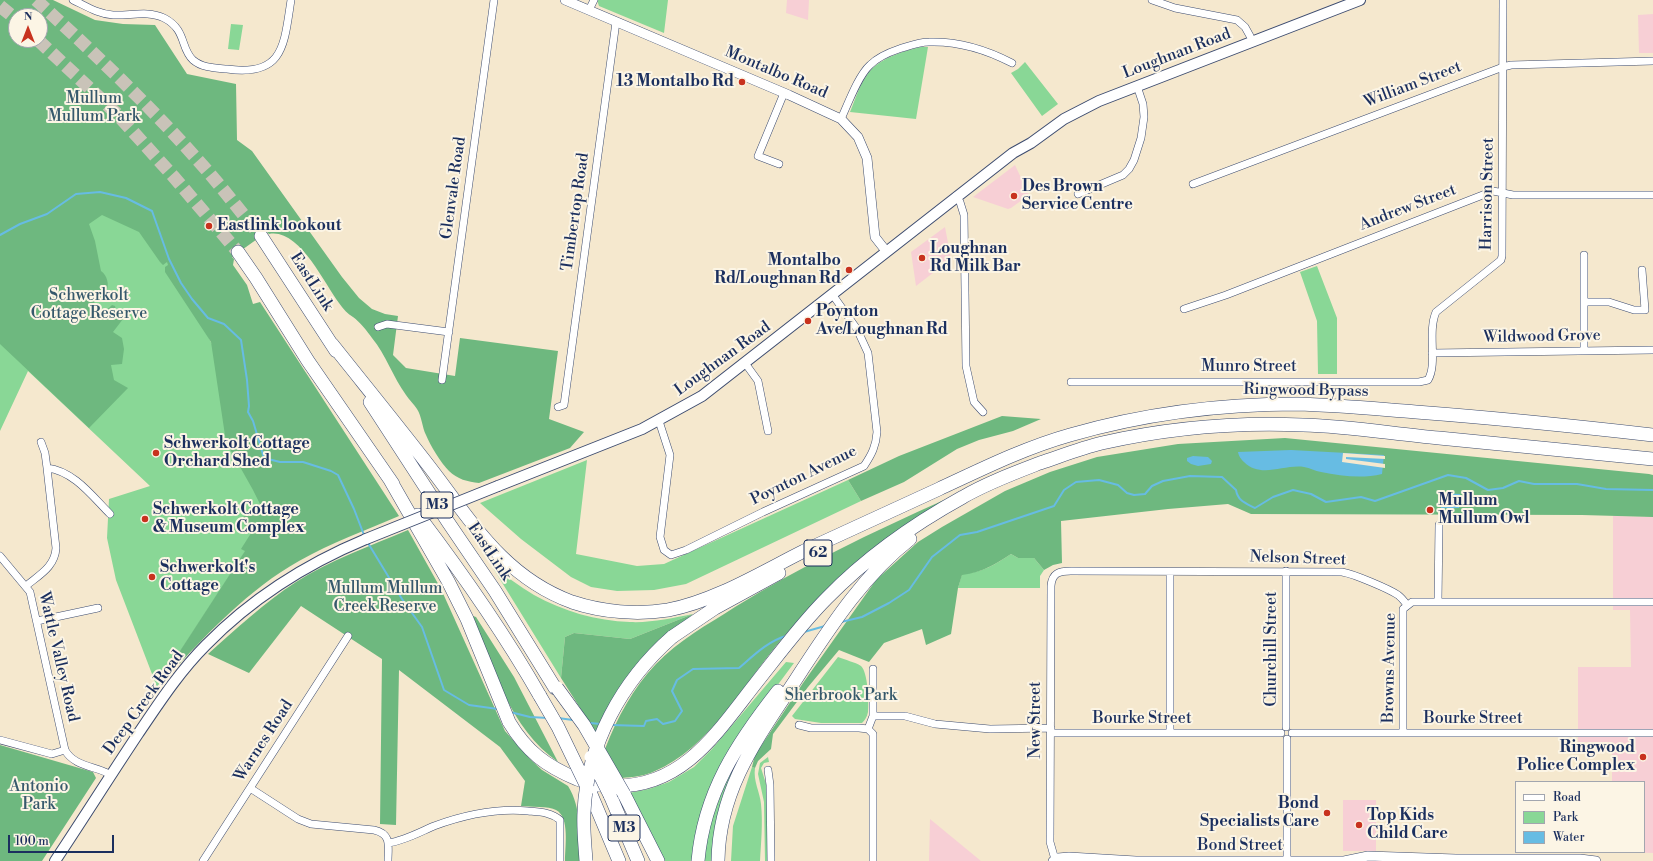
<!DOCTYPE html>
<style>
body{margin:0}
#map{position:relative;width:1653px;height:861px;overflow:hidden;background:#f5e8ce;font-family:"Libre Bodoni",serif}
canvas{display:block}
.legend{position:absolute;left:1515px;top:781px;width:130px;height:72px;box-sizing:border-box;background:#fcf5e5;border:1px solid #a2a6af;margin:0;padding:5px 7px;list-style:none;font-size:12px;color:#1b2f5e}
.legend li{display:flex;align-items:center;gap:8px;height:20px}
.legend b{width:20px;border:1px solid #a2a6af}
.north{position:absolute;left:8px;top:8px;width:40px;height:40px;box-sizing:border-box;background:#fcf5e5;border:1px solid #a2a6af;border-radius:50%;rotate:0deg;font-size:11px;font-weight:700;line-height:16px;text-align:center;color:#1b2f5e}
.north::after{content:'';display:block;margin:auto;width:14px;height:18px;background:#c8321e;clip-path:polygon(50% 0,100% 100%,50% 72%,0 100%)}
.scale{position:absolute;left:8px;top:835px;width:106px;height:18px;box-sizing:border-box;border:2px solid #1b2f5e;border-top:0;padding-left:5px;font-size:12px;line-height:14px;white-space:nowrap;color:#1b2f5e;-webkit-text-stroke:3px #fcf5e5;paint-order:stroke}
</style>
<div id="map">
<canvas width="1653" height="861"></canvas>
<ul class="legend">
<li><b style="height:5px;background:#fff"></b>Road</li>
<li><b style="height:11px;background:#89d796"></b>Park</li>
<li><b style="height:11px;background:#67bce3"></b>Water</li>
</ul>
<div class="north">N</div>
<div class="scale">100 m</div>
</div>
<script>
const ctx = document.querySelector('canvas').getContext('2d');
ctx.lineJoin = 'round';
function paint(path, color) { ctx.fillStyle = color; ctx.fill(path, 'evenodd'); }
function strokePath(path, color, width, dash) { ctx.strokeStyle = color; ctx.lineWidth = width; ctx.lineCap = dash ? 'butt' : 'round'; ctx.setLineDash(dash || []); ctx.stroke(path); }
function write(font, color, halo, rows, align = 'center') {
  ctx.font = font + ' "Libre Bodoni",serif'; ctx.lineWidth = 4; ctx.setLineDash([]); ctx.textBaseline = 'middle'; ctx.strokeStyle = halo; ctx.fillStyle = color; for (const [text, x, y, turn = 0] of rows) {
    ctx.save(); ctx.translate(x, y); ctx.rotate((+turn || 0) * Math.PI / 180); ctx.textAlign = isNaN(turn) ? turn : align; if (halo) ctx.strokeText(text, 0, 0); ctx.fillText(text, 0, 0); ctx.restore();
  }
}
paint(new Path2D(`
 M787,0h22l-1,20 -22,-7z
 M1653,14v39h-14l-1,-38z
 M1015,165l14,30 -18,13 -3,1 -35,-12z
 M945,227l6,32 -35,27 -5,-34z
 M1613,516l40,1v336l-39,-1h30v-70h-32v-40h-34v-75h53l-1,-57h-17z
 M1343,800h33v51h-33z
 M930,819l51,42h-52z`), '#f7cfd5');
paint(new Path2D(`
 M597,0h71l-4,33 -65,-27z
 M231,24l12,1 -4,25 -11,-1z
 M921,47h7l-12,72 -66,-7c5,-12 9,-26 17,-37 10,-16 36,-24 54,-28z
 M1025,62l33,42 -16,12 -31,-43 7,-4z
 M104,196l57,55 27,44 81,166 -16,79 -96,147 -41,-107 -9,-42 2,-39 41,-13 -122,-115 -28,60v-192z
 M1317,266l20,52v56h-19l-1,-53 -17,-49z
 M587,460l-11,94 61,12 27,-2 184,-84 13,21 -175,83 -32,6 -37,1 -26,-4 -20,-10 -50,-38 -41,-36z
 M1011,554l7,4h16l10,12 -4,6v12h-82l4,-14c22,-2 32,-9 49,-20z
 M493,568c14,8 27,19 41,27 29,16 62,26 96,27 21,1 42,-4 63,-8l-63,25 -56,-6 -9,4 -4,41z
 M838,657c7,3 17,5 23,9 7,6 8,37 7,46 -1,5 -3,8 -6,11h-41l-26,-4 -3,-3z
 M786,662l8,1 -55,74 -45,124h-29l-36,-68 20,-4 20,-7 25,-15 18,-18z
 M742,753l-28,108h-11l6,-34 18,-50z
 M768,757l1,5 -5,1 -3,5 6,19v74h-2l-1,-59 -6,-28 2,-11z
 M752,767l3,1c-2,13 5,24 6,36 2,19 0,39 -1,57h-29l2,-35z`), '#89d796');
paint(new Path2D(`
 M0,0h53l42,20 28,4 32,1 32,49 49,10 1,56 15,11 90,126 17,21 13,11 13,5 13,2 -5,39 13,13 49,8 5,-38 98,13 -9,68 35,13 -14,16 -91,35c-11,-1 -22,-4 -30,-12 -8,-8 -19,-26 -23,-36 -4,-8 -4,-18 -9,-26 -3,-5 -8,-9 -11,-14 -13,-18 -20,-40 -34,-57 -5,-7 -12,-16 -19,-21 -5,-3 -10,-8 -14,-14 -15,-20 -40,-75 -70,-69l-2,-2 -35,25 2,2 -1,6 14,20 6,19 7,-2 139,214c-33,14 -68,27 -100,45 -50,28 -91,72 -130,114l-4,-1 80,-123 -4,-2 12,-19 -9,-5 -1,-8 17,-13 -7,-14 -27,-48 -15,-100 -46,-70v-5l3,-2 -1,-3 -4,3 -3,-3 -21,-30 -37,-17 -13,9 6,17 6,30c6,4 9,14 5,21 -4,6 -13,10 -17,16 8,5 17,4 23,-3l3,1 1,4 7,2v7l-10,13 9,6 2,11 -2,15 -11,1 3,15 14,8 -39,40 -89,-84zM16,16h24v24h-24z
 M1002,416l39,3 -28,12 -34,9 -22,9 -53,33 -43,19 -13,-21 51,-24z
 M1285,438l364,36 4,1v42l-71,-2 -331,-1 -23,-10 -60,5 -107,12 1,42 -9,2 -9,5 -10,-12h-16l-7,-4c-17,11 -28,18 -49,21l-4,13 -7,46 -25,11 -4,-16 -38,14 -15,19 -30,-12 -31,37 -35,47 -2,15 -13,12 -3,7 -3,-1 3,-12 48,-72 73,-103 42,-38 24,-15 63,-36 45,-19 47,-15 81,-13z
 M944,500c-33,22 -68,44 -98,71 -25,23 -48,49 -70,75 -35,43 -69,103 -121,125 -10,5 -22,6 -33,7l-17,-29c12,-31 28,-61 51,-85 23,-24 51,-39 79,-57 66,-41 138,-75 209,-107z
 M408,530l33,59 64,142 24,27 13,12 26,16c14,22 11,50 12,75h-15c0,-14 5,-44 -9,-51 -7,-4 -26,-3 -35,-4l4,-25 -25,-34 -101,-77 -3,155 -16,-1 2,-165 -81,-53 -52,67 -41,-19c28,-25 57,-52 88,-72 35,-22 74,-36 112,-52z
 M693,614l-45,38 -23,27 -29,54 -35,-55 4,-41 9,-4 56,6z
 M473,616l3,1 38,60 44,85c-48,-34 -65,-93 -85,-146z
 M0,745l93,27 3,6 -54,83h-42z`), '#6eb87f');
paint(new Path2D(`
 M1291,450l93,5 -2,19c-20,5 -41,2 -61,-2 -6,-1 -11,-4 -17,-5 -20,-3 -43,12 -60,-5 -3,-3 -5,-5 -6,-10z
 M1193,456l15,1 4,4 -1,3 -13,2 -7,-2 -4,-3v-3z
 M1441,493l19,1 -1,14h-18z`), '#67bce3');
paint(new Path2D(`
 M1343,453l42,3v3l-39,-2v2l39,5v4l-43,-6z`), '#f5e8ce');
strokePath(new Path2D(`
 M0,235l20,-11 27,-10 29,-20 24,-2 26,6 26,13 17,48 12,24 11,16 16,19 16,6 17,16 6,40 2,26 -1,6 5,9 11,37 16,4h23l28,9 7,4 16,34 10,26
 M368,543l34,56 20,28 22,63 25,15 29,4
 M841,622l21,-5 27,-14 20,-13 23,-33 28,-22 17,-3 77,-26 10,-16 12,-8 23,-2 19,5 9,8 7,2 11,-1 7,-8 11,-5 27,-5 32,1 14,13c2,11 9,13 19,18l18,-11 20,-7 18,4 15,8 35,-5 14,4 73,-26 18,3 22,12 15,-2 16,-7 15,3h43l29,5 47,1
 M804,632l21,-6
 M510,712l20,5 18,1
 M558,718l15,2
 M590,723l11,1
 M611,725l33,1 2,-5 11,-2 6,5 12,-3 7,-10 -10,-20 5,-11 16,-11 46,-1c14,-12 29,-27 47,-32`), '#67bce3', 2);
strokePath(new Path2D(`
 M36,0c55,50 109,101 159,157 23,25 44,53 66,79
 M0,6l16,13
 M38,40l79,74 56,62 65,76`), '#c9c3b8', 13, [13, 6]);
const minor = new Path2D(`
 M73,0c13,6 25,14 40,15 17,1 35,-5 51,3 23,12 16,30 29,42 9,8 23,8 34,9 57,8 57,-24 64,-69
 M1152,0l23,8 62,12 8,7 5,9
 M589,10l5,-10
 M841,119c7,-15 17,-43 29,-54 7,-7 20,-13 29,-16 10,-3 20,-7 30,-7 28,-1 58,8 83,21
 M779,164l-21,-8 26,-63
 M1193,184l310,-117 8,-2 142,-4
 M1078,194l45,-19 6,-6 5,-9 7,-22 3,-21 -1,-13 -6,-18
 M956,196l4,6 4,13 2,151 8,36 9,10
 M1584,302h25l25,8h11l-3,-40
 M1184,309l42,-14 267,-104 20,4h140
 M378,327l9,-3 62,8
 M1584,350v-95
 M1432,353l221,-3
 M745,363l13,18 10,50
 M442,380l52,-380
 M1071,382h348l9,-2c10,-17 -1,-47 8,-68l65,-52 1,-4 1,-256
 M558,407l6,-2 52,-383
 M659,421l11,34 -10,82 4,13 7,5 15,-5 77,-38 101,-46c8,-12 12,-20 13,-34l-9,-79 -11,-24 -25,-35
 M41,442l4,11 2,15
 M0,556l30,36 35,158c9,17 32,16 46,25
 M1286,571v156
 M1170,572v161
 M26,586c13,-11 29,-19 30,-38l-9,-80c27,3 45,28 63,46
 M1438,602l1,-77
 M37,621l61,-13
 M873,669v47l-5,13 5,5v127
 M873,716h32l30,8 55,5 61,-1
 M799,725l12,3h48l9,1
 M1051,733h230
 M1292,733h361
 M1403,733v-124l9,-7h241
 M1287,739v122
 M0,740l52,14 13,-4
 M768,770l2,15 1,76
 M250,788l48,31 13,5 63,6c18,4 14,16 14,31
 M388,843c16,-2 32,-11 46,-17 30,-11 62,-18 94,-15 11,1 23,1 32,9v41
 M1058,858l-4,-2 -4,-14 1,-256c1,-13 8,-15 20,-15l271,1c12,2 47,17 56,23 4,3 6,6 9,10
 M203,861l145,-225`);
const tertiary = new Path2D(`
 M565,0l224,95 52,24 17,18 9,21 8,79 11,14
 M1053,861l5,-3 11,-1 67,4h210
 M1344,861l24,-5 88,3h124l16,2`);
const secondary = new Path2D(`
 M498,486l144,-57 60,-33 311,-243 18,-10 33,-24 35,-18 261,-101
 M55,861c28,-42 55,-85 83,-127 21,-31 41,-62 68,-89 46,-47 100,-81 160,-106`);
const motorway = new Path2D(`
 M261,236l75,115
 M238,252l18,26 52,83 85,123
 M332,344c31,39 62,77 93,117 44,56 76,115 147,141 30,10 65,13 96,8 47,-9 94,-38 136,-59 45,-21 90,-41 135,-62 43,-20 85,-41 131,-54 73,-21 151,-31 227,-31 40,1 80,5 119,8 79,6 158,14 237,23
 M370,402l78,120 47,69 60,97
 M389,478l59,103 19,38 42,103c18,30 37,44 68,57 13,6 25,7 38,7 69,1 103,-55 141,-103 23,-29 45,-59 71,-85 39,-40 87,-74 136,-101 24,-14 51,-24 77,-34 21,-7 41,-15 62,-20 66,-15 133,-21 201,-18 45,1 91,9 136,13 71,7 143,14 214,21
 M418,515c44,58 86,118 122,181
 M672,637l43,-29 64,-35
 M590,792l29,69
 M624,794l34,67
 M610,795l28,66
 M698,861c6,-68 39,-118 80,-170
 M718,861c1,-77 45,-130 84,-191 31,-47 63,-96 108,-131`);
strokePath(minor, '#3c4b6f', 8);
strokePath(tertiary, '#3c4b6f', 10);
strokePath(secondary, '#3c4b6f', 12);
strokePath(motorway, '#3c4b6f', 14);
strokePath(minor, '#fff', 7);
strokePath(tertiary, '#fff', 9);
strokePath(secondary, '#fff', 10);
strokePath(motorway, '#fff', 13);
const secondaryBridge = new Path2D(`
 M366,539l132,-53`);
const motorwayBridge = new Path2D(`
 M557,688l27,37 40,69
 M540,696l18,31 30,62
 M591,757l19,38
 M586,861c-1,-16 -3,-33 -2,-49 3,-68 38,-131 88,-175`);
strokePath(secondaryBridge, '#3c4b6f', 12, []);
strokePath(motorwayBridge, '#3c4b6f', 14, []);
strokePath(secondaryBridge, '#fff', 10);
strokePath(motorwayBridge, '#fff', 13);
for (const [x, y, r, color] of [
 [742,82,4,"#c8321e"],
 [1014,196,4,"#c8321e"],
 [209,226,4,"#c8321e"],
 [922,258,4,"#c8321e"],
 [849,270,4,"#c8321e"],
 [808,321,4,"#c8321e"],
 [156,453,4,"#c8321e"],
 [1430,510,4,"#c8321e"],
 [145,519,4,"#c8321e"],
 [152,577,4,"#c8321e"],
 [1643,757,4,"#c8321e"],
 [1327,813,4,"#c8321e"],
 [1359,825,4,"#c8321e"]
]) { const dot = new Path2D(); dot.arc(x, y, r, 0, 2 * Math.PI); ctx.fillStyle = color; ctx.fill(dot); strokePath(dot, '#fcf5e5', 1.5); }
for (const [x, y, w] of [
 [437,505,32],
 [818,553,28],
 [624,828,32]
]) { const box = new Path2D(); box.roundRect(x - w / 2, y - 13, w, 26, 3); ctx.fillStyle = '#fcf5e5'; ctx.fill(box); strokePath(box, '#1b2f5e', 1); }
write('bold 15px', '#1b2f5e', null, [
 ["M3",437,505],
 ["62",818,553],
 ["M3",624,828]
]);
write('16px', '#1b2f5e', '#fcf5e5', [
 ["Loughnan Road",1177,54,-21],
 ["Montalbo Road",776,73,23],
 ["William Street",1413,85,-21],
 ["Glenvale Road",454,188,-82],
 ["Harrison Street",1488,194,-89],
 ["Andrew Street",1408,208,-21],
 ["Timbertop Road",576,212,-82],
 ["EastLink",311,282,57],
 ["Wildwood Grove",1542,337,-1],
 ["Loughnan Road",723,359,-36],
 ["Munro Street",1249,367],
 ["Ringwood Bypass",1306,391,1],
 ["Poynton Avenue",804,476,-26],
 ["EastLink",489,552,56],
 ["Nelson Street",1298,559,2],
 ["Churchill Street",1272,649,-90],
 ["Wattle Valley Road",58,657,77],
 ["Browns Avenue",1390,668,-89],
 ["Deep Creek Road",144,703,-54],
 ["Bourke Street",1142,719],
 ["Bourke Street",1473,719],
 ["New Street",1036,720,-90],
 ["Warnes Road",264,741,-57],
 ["Bond Street",1240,846]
]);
write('bold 16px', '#1b2f5e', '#fcf5e5', [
 ["13 Montalbo Rd",734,82,"right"],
 ["Des Brown",1022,187],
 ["Service Centre",1022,205],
 ["Eastlink lookout",217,226],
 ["Loughnan",930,249],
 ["Rd Milk Bar",930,267],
 ["Montalbo",841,261,"right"],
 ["Rd/Loughnan Rd",841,279,"right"],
 ["Poynton",816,312],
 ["Ave/Loughnan Rd",816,330],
 ["Schwerkolt Cottage",164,444],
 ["Orchard Shed",164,462],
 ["Mullum",1438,501],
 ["Mullum Owl",1438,519],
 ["Schwerkolt Cottage",153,510],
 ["& Museum Complex",153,528],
 ["Schwerkolt's",160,568],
 ["Cottage",160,586],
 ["Ringwood",1635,748,"right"],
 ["Police Complex",1635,766,"right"],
 ["Bond",1319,804,"right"],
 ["Specialists Care",1319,822,"right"],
 ["Top Kids",1367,816],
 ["Child Care",1367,834]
], 'left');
write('16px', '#36596c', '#fcf5e5', [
 ["Mullum",94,99],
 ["Mullum Park",94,117],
 ["Schwerkolt",89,296],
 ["Cottage Reserve",89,314],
 ["Mullum Mullum",385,589],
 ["Creek Reserve",385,607],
 ["Sherbrook Park",841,696],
 ["Antonio",39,787],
 ["Park",39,805]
]);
</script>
